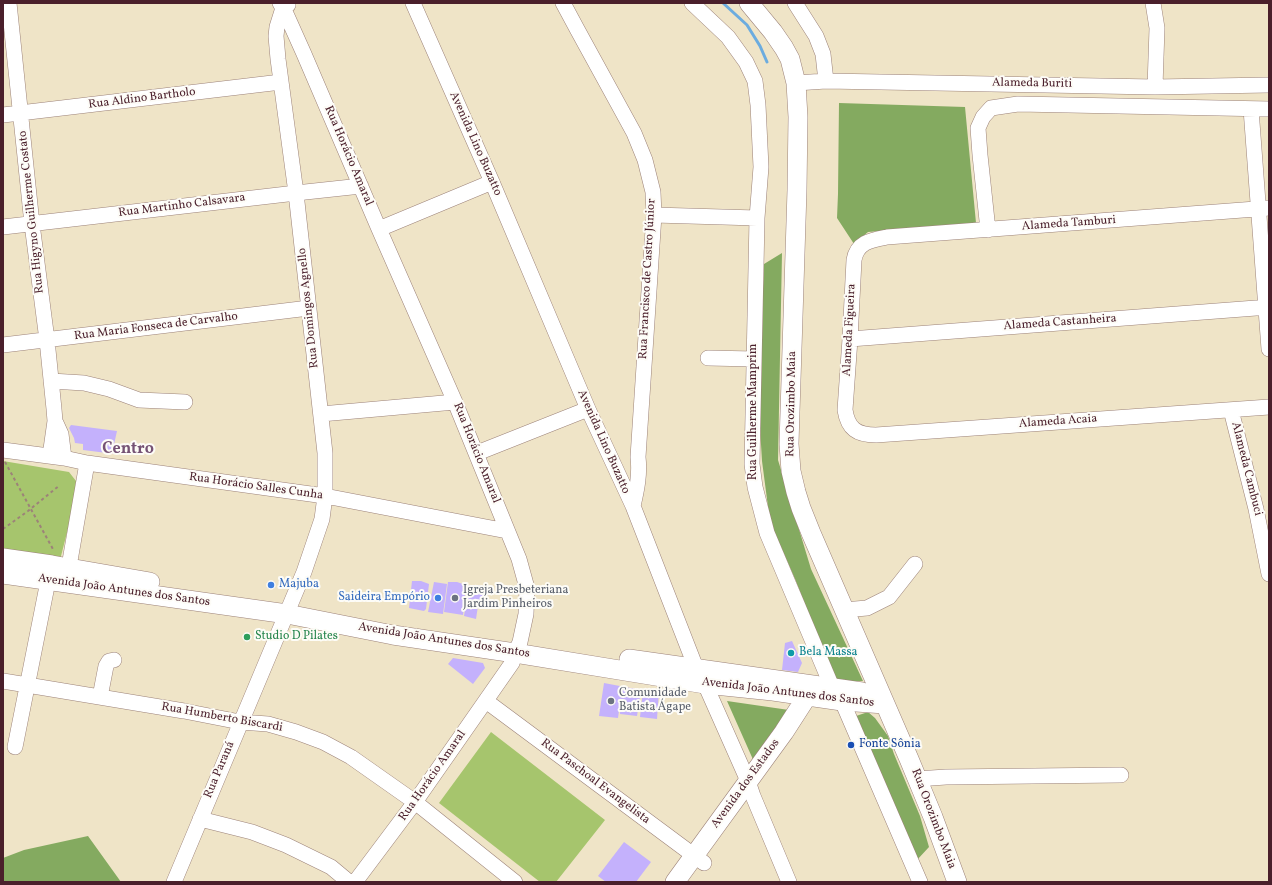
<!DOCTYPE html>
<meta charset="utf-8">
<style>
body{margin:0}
#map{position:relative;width:1272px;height:885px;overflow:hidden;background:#efe4c7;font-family:Vollkorn,serif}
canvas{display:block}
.frame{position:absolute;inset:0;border:4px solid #4a1f2b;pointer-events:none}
</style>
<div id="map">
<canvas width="1272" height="885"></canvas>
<div class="frame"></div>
</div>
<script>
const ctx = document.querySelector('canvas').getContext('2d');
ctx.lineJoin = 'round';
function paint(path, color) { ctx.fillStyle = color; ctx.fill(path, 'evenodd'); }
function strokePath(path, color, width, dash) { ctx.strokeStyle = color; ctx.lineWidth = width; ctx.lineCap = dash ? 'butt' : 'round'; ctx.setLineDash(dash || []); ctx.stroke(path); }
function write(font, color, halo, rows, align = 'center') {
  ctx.font = font + ' Vollkorn,serif'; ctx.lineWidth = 4; ctx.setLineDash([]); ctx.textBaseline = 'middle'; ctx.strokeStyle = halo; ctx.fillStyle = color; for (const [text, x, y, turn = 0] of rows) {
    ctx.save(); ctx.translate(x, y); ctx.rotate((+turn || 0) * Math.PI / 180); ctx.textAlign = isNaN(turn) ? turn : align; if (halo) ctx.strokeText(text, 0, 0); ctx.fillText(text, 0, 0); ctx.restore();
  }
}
paint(new Path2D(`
 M3,461l66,11 7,9 -3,28 -13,51 -57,-7z
 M491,732l114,88 -49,62h-16l-101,-79z`), '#a6c56d');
paint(new Path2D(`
 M839,103l126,4 11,116 -108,9 -14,12 -17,-26 1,-24z
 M782,253l-4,207 33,109 52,112 -27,1 -41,-103 -25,-57 -8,-61 -4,-66 6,-131z
 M727,701l62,9 -34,54z
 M868,712l7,6 13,18 6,18 26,62 9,31 -12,13 -61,-144z
 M88,836l33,46h-118v-24l21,-8z`), '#84aa60');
strokePath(new Path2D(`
 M723,3l24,22 13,21 7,16`), '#6cacdf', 3);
paint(new Path2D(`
 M71,425l46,6 -4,18 2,5 -32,-4v-6l-8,-1 -1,-5 -5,-10z
 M412,581h9l8,3 -3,25 -2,2 -15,-3z
 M434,582l13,2 -4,30 -15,-2z
 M448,582h9l9,3 -3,30 -19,-3z
 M469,585h8l7,2 -1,20 -5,-1 -2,13 -12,-3z
 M792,641l10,22 -4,9 -16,-2 3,-27z
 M453,658l30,5 2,5 -12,16 -25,-20z
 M604,683l37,7 -4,26 -17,-2 1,-17 -3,21 -19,-2z
 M659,690l-2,29 -17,-2 3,-26z
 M624,842l27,20 -15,20h-30l-8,-6z`), '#c4b1fc');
const minor = new Path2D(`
 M9,3l23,221 15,116 7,69 1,12 -5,35
 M280,3l7,13 17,38 75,175 76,173 64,157 8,29 -1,26 -6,28 -5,11 -3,10 -97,139 -60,80
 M413,3l79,179 96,227 45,97 63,162 9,16 43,97 5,15 36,86
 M563,3l14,26 57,104 11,27 8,32 1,23 -16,242c2,17 -1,32 -5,49
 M692,3l36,34 18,25 9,19 3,24 3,62 -4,51 -5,246 3,23 12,46 65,154 10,14 78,181
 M795,3l21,33 7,18 3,27
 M1153,3l4,25 -2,59
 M796,83l30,-2 329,6 114,-2
 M1251,109l18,240
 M3,115l278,-33
 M1269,208l-382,29c-16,3 -30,5 -33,23l-4,79 -5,71c3,19 12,25 31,25l393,-28
 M654,215l103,3
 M3,227l293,-34 65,-7
 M379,229l113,-47
 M988,230l-8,-75 -2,-27 5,-11 8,-9 27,-4 251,5
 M850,339l419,-32
 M3,345l306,-37
 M708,358l46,1
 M51,381l33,2 25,6 30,11 46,2
 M1231,410l25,99 13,65
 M321,414l134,-12
 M56,423l5,11 3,24
 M3,450l61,8 23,5 238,33 182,35
 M477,453l111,-44
 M67,578l20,-115
 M844,610l23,-2 22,-11 26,-33
 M3,681l181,30 56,11 28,2 28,8 27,10 28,15 64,45 100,80
 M100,697l6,-31 3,-5 5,-1
 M486,701l218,162
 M15,747l35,-176
 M917,779l29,-2 175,-2
 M200,819l52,13 34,13 45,22 18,15
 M174,882l130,-310 18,-53 3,-23v-43l-29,-260 -18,-134 -2,-23 1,-9 6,-19 5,-3`);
const major = new Path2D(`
 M749,3l24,29 11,16 6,11 6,24 2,34 -1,73 -8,254 2,27 5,21 5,16 10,25 98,226 24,58 24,65
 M3,558l49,7 98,17
 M3,574l284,40 106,21 122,18 190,31 68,7 69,10 43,3
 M629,659l233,33
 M675,882l109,-150 29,-45`);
strokePath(minor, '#9c8279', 16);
strokePath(major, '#9c8279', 20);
strokePath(new Path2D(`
 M5,462l49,89
 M3,529l25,-18 32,-26`), '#9c8279', 2, [3, 3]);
strokePath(minor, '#fff', 15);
strokePath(major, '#fff', 19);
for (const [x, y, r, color] of [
 [271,585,4,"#3f7fe0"],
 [438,598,4,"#3f7fe0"],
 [455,598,4,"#6b7280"],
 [247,637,4,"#2e9e5b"],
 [791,653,4,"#0f9aa8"],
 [611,701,4,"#6b7280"],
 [851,745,4,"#1a4fb4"]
]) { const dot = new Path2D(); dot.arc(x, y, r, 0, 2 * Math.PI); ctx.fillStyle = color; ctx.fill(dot); strokePath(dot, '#fdfcf7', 1.5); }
write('12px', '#4a1f2b', '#fdfcf7', [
 ["Alameda Buriti",1032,84,1],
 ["Rua Aldino Bartholo",142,99,-7],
 ["Avenida Lino Buzatto",475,144,66],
 ["Rua Horácio Amaral",348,156,67],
 ["Rua Martinho Calsavara",182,206,-7],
 ["Rua Higyno Guilherme Costato",32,212,-96],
 ["Alameda Tamburi",1069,224,-4],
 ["Rua Francisco de Castro Júnior",648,279,-87],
 ["Rua Domingos Agnello",309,308,-96],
 ["Alameda Castanheira",1060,323,-4],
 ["Rua Maria Fonseca de Carvalho",156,327,-7],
 ["Alameda Figueira",850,330,-87],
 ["Rua Orozimbo Maia",792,404,-89],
 ["Rua Guilherme Mamprim",754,412,-90],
 ["Alameda Acaia",1058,422,-4],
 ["Avenida Lino Buzatto",603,442,66],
 ["Rua Horácio Amaral",476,453,68],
 ["Alameda Cambuci",1246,469,76],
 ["Rua Horácio Salles Cunha",256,487,8],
 ["Avenida João Antunes dos Santos",124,591,8],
 ["Avenida João Antunes dos Santos",444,641,9],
 ["Avenida João Antunes dos Santos",788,693,7],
 ["Rua Humberto Biscardi",222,718,10],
 ["Rua Paraná",220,770,-67],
 ["Rua Horácio Amaral",433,776,-55],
 ["Rua Paschoal Evangelista",595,782,37],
 ["Avenida dos Estados",746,784,-54],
 ["Rua Orozimbo Maia",933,819,69]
]);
write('12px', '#366cbe', '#fdfcf7', [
 ["Majuba",279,585],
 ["Saideira Empório",430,598,"right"]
], 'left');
write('12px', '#5b616d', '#fdfcf7', [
 ["Igreja Presbeteriana",463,591],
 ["Jardim Pinheiros",463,605],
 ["Comunidade",619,694],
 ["Batista Ágape",619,708]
], 'left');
write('12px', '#27864d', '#fdfcf7', [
 ["Studio D Pilates",255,637]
], 'left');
write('12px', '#0d838f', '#fdfcf7', [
 ["Bela Massa",799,653]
], 'left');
write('12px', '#164399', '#fdfcf7', [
 ["Fonte Sônia",859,745]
], 'left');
write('bold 16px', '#755274', '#fdfcf7', [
 ["Centro",128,450]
]);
</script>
